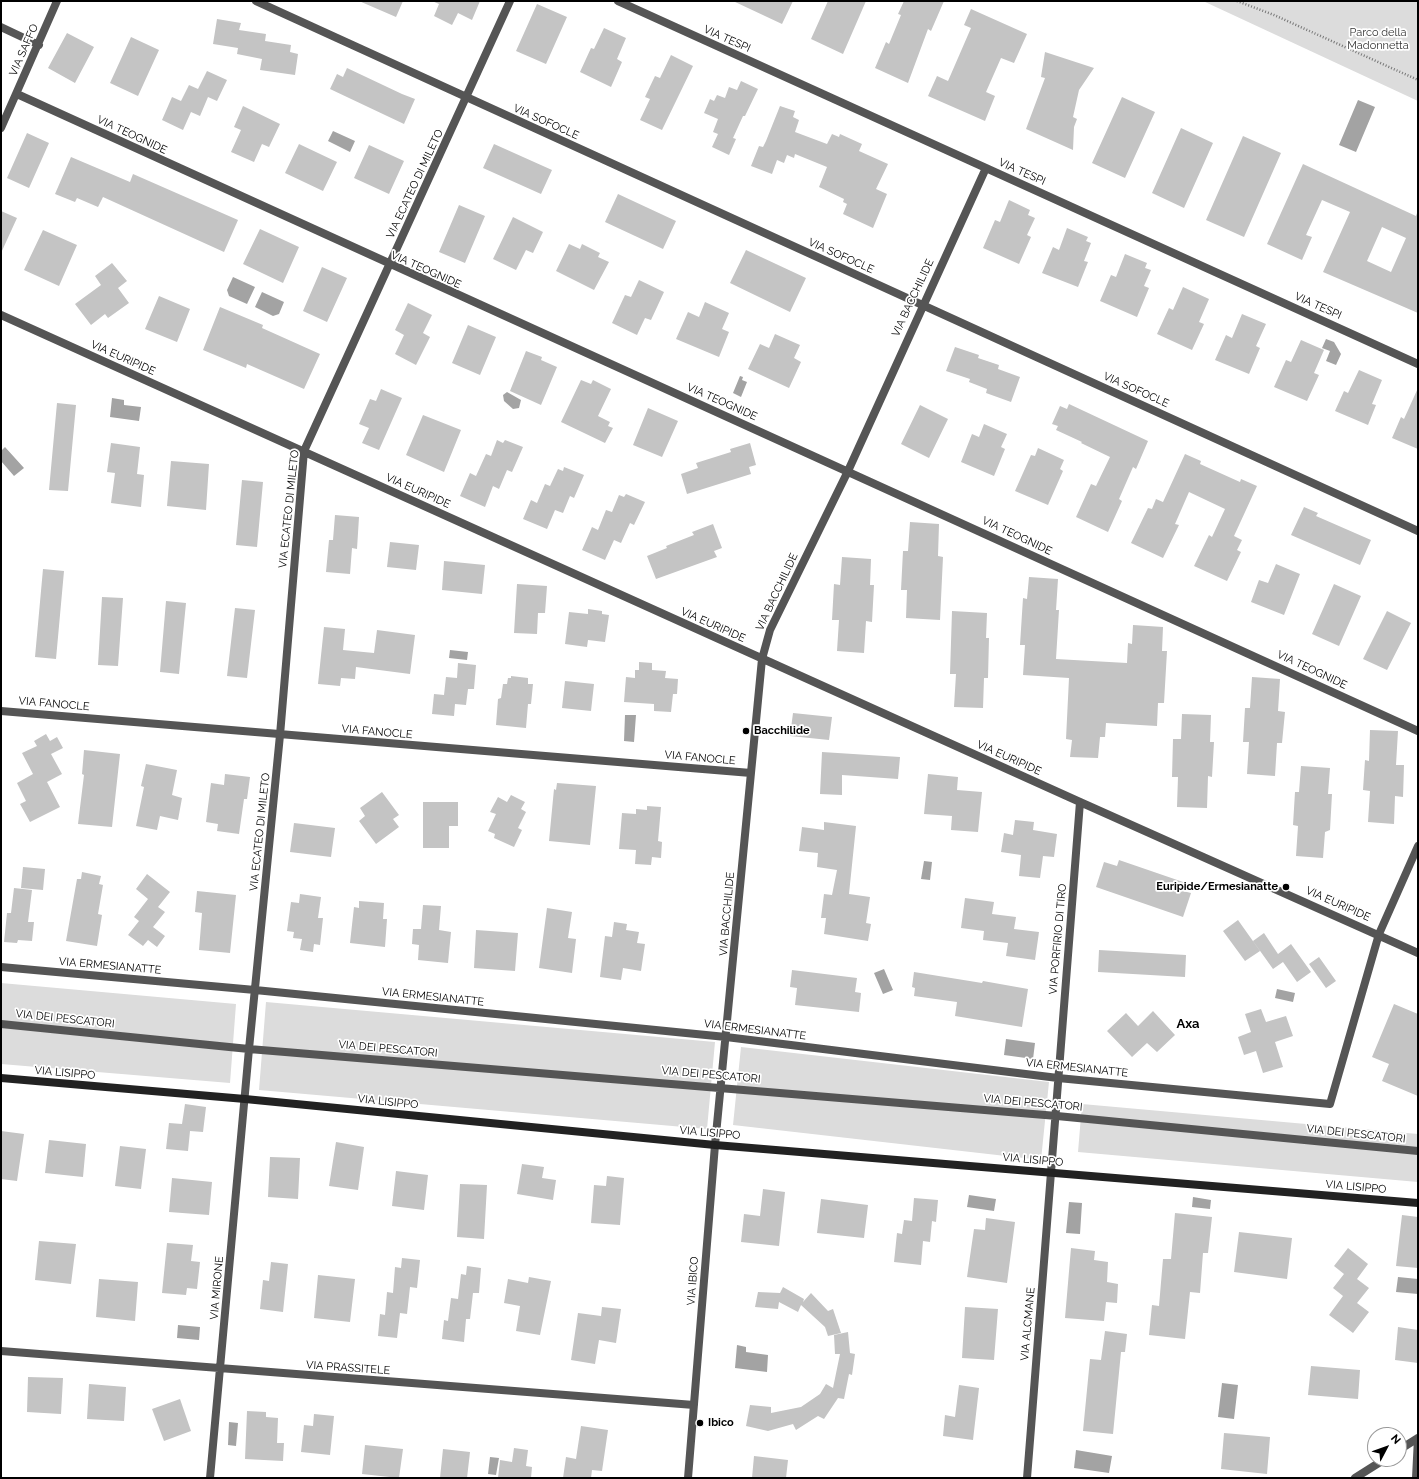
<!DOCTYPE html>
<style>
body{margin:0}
#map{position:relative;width:1419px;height:1479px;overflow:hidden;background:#fff;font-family:Raleway,sans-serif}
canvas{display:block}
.frame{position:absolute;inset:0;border:2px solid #000;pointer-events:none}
.north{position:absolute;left:1367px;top:1427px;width:40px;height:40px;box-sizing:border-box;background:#fff;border:1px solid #999;border-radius:50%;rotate:49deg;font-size:11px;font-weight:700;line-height:16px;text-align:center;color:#000}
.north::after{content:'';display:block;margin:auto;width:14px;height:18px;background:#000;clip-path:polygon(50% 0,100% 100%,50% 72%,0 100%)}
</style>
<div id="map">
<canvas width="1419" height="1479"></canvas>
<div class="frame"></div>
<div class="north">N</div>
</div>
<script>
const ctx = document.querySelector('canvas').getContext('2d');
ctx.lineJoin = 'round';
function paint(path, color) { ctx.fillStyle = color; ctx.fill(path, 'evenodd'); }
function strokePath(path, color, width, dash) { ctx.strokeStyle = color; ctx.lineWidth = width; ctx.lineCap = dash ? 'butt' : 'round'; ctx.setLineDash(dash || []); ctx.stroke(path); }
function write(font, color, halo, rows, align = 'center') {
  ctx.font = font + ' Raleway,sans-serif'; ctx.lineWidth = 3.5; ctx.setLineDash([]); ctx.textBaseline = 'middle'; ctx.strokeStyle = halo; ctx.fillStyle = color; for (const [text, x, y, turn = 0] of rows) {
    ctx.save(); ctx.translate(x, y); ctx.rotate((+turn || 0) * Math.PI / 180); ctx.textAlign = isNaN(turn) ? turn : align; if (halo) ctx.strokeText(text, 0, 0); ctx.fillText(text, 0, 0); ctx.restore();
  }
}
paint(new Path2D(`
 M1203,1h215v100z
 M1,983l235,21 -6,79 -229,-19z
 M266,1002l449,40 -8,87 -448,-39z
 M741,1047l308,35 -8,78 -308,-35z
 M1082,1104l336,30v48l-340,-30z`), '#dcdcdc');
paint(new Path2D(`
 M1358,100l17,7 -19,45 -17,-7z
 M333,131l22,10 -5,11 -22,-11z
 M233,277l22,10 -8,17 -18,-8 -2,-6z
 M262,292l22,10 -5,12 -6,2 -18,-9z
 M1326,339l8,3 7,12 -5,11 -10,-4 4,-10 -8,-3z
 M740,376l3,1 -1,3 5,2 -6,15 -8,-4z
 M507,392l14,8 -2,8 -6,1 -9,-8 -1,-6z
 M112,398l12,2v5l17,2 -2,14 -29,-4z
 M5,447l19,21 -10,8 -13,-15v-10z
 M450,650l18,2 -1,8 -18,-2z
 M625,715h11l-2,27 -10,-1z
 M924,861l8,1 -2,18 -9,-1z
 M884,969l9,21 -10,4 -9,-21z
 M1277,989l18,4 -2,9 -18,-4z
 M1006,1039l29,4 -2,16 -29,-4z
 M969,1195l27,4 -2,12 -27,-4z
 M1193,1197l18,3 -1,9 -18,-2z
 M1069,1202l13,1 -2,31 -14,-1z
 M1398,1277l20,2v15l-22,-2z
 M178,1325l22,2 -1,13 -22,-2z
 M737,1345l9,2v5l22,3 -1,17 -32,-4z
 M1222,1383l16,2 -4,34 -16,-2z
 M229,1422l9,1 -2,23 -8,-1z
 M1076,1450l36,6 -3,17 -35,-5z
 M490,1457l9,1 -3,17 -8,-1z`), '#a3a3a3');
paint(new Path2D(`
 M359,1h44l-7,16z
 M432,1h48l-8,19 -14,-7 -6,12 -18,-9 5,-12z
 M733,1h60l-11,23z
 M828,1h38l-23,53 -32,-15z
 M904,1h40l-13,30 -3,-2 -20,54 -33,-15 11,-26 3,2 12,-29 -3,-1z
 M537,4l30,13 -21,47 -30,-13z
 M971,9l56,25 -13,29 -13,-5 -15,34 9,4 -10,25 -57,-25 9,-20 11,5 23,-53 -7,-3z
 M217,19l24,4 -2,7 27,4 -1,7 26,4 -1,7 8,2 -3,21 -35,-5 2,-11 -25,-5 1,-6 -25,-4z
 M604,28l22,10 -9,21 5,3 -11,25 -31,-15 11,-24 3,1z
 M67,33l27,14 -19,36 -27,-15z
 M131,37l28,13 -21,46 -28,-13z
 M1045,52l49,16 -15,22 -6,27 4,2 -3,8 -1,23 -47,-21 19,-51 -4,-1z
 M671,55l22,11 -31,64 -22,-10 10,-21 -5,-2 10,-21 5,2z
 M347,68l55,26 13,5 -11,25 -74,-35 7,-15 6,3z
 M207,71l20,9 -10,21 -9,-4 -8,19 -9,-4 -8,18 -21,-10 10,-23 9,4 8,-16 9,4z
 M741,81l17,8 -13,27h-2l-10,22 3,1 -7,16 -17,-8 6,-13 -5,-2 5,-13 -14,-6 6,-14 4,2 3,-6 8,3 4,-11 8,3z
 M1122,97l33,15 -30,66 -33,-15z
 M243,106l37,18 -11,23 -7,-3 -8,18 -23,-10 10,-22 -7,-3z
 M780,106l15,5 -2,6 6,3 -4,12 32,12 5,-10 7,3 1,-3 22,10 -3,7 29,13 -12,25 11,5 -14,34 -30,-14 4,-10 -4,-2 1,-3 -25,-12 8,-20 -32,-13 -1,4 -7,-3 -3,8 -7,-3 -5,14 -21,-8 8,-20 4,1 3,-6z
 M1181,128l32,15 -29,65 -32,-15z
 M27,133l22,10 -20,45 -22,-10z
 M1243,136l38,17 -37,84 -38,-17z
 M299,144l38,18 -14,29 -38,-18z
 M494,144l58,26 -11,24 -58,-26z
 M369,145l35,16 -15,33 -35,-16z
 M71,157l59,25 3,-8 105,46 -14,32 -121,-55 -5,10 -21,-9 -2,4 -20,-8z
 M1303,164l113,52 2,-6v103l-95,-41 27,-60 -28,-12 -16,35 6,2 -10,23 -35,-16zM1382,227l24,11 -15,34 -24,-11z
 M618,194l58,27 -13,28 -58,-27z
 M1009,200l21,10 -2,5 7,3 -8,17 4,2 -12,27 -36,-16 12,-28 5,2z
 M459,205l26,11 -20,47 -26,-11z
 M1,211l16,7 -16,35z
 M513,217l30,15 -10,21 -7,-3 -10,20 -23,-11z
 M1067,228l21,9 -2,4 5,2 -7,18 4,1 -10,25 -36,-14 11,-26 6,3z
 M260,229l39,18 -16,36 -40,-19z
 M43,230l34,15 -18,41 -35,-16z
 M569,244l11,5 2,-5 18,9 -2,4 11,5 -15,28 -38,-19z
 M746,250l60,28 -16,34 -60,-29z
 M1125,254l22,9 -2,5 6,2 -7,16 5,2 -12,29 -37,-16 11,-26 5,2z
 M112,263l15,18 -9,7 11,15 -21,15 -3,-4 -14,11 -16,-21 26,-19 -6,-9z
 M322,267l25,11 -20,44 -24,-11z
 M639,280l25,12 -13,28 -6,-2 -8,17 -25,-12 13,-28 6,2z
 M1183,287l26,12 -10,23 5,2 -12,26 -35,-16 12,-26 4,2z
 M159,296l31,13 -13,33 -32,-13z
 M705,302l24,11 -7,16 7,3 -10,25 -43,-18 12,-27 11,5z
 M408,303l24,12 -9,18 7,4 -14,28 -21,-11 9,-19 -9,-5z
 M220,307l43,18 -1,3 58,26 -16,35 -57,-25 -1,4 -43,-18z
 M1242,314l24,10 -10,22 4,2 -11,26 -34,-14 11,-25 6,3z
 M468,325l28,12 -16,38 -28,-12z
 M775,334l25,11 -6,13 7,4 -12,26 -41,-19 12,-25 9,4z
 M1301,340l23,10 -10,23 5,2 -12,26 -33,-14 12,-27 5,2z
 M955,347l24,8 -1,3 21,7 -1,4 22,8 -9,25 -25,-9 1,-4 -18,-7 1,-3 -24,-8z
 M526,351l16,6 -1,3 16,7 -16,38 -31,-14z
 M1359,370l23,10 -10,24 4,1 -8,20 -33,-14 9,-20 4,2z
 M581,380l10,4 2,-4 18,9 -13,27 12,6 -2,4 5,2 -8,15 -44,-21z
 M1418,388v61l-26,-11 9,-21 3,2z
 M381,389l21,9 -23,52 -17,-7 7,-15 -10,-4 11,-25 6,2z
 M57,403l19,2 -8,86 -19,-1z
 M1069,404l79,37 -12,28 -3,-2 -14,32 3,2 -14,31 -32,-15 15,-33 5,2 14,-29 -29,-14 1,-1 -26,-12 2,-4 -6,-2 8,-18 7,3z
 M920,405l28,14 -19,39 -28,-14z
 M648,408l30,13 -16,36 -29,-12z
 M423,415l38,15 -17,42 -38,-17z
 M984,424l23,10 -6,13 4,2 -11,27 -33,-14 11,-28 7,3z
 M497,440l6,3 2,-3 18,7 -11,25 -5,-2 -8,19 -6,-3 -8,21 -25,-11 10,-23 6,3 10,-22 5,2z
 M111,443l29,4 -3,27 7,1 -3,32 -30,-4 4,-30 -8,-1z
 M750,443l6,22 -7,2 2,7 -64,20 -6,-20 17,-6 -2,-5 35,-11 -1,-3z
 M1038,448l26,12 -4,9 3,2 -15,34 -33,-14 16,-36 4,1z
 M1185,454l16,7 -1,3 40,18 1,-3 16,7 -23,50 8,4 -5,10 4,2 -14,29 -33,-15 15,-31 3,2 13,-28 -36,-17 -14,32 4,1 -16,33 -32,-15 17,-35 4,1 4,-10 7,3z
 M171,461l38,3 -3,46 -39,-4z
 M564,467l20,8 -10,23 -4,-2 -7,17 -8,-3 -8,19 -24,-10 8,-19 6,3 8,-19 5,2 8,-17 5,2z
 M242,480l21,2 -6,65 -21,-2z
 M626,494l19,8 -11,23 -4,-2 -9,20 -7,-3 -9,20 -23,-10 10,-23 6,3 8,-20 6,2 7,-17 5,2z
 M1304,507l14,6 -2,3 55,24 -11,25 -69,-30z
 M335,515l24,2 -2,32 -5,-1 -2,26 -24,-2 3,-32h4z
 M910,522l29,2 -1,32 5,1 -3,63 -34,-2 1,-28h-6l2,-39h5z
 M713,524l9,24 -8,3 3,6 -61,22 -9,-23 20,-8 -1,-2 28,-11 -2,-3z
 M390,542l29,3 -3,25 -29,-3z
 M842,557l29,2 -1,26h4l-2,37 -6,-1 -2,32 -27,-2 2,-31h-7l2,-36 6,1z
 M444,561l41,4 -3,29 -40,-4z
 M1276,564l24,10 -16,41 -33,-13 8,-22 9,3z
 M43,569l21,2 -8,88 -21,-2z
 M1029,577l29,2 -2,31h3l-3,49 71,4 1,-20 4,1 1,-19 30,2 -1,24h5l-3,52h-6l-1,23 -51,-3 -1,14h-5l-2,21 -28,-1 2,-17 -6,-1 3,-61 -46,-3 2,-30h-5l3,-47 4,1z
 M517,584l30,2 -2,27h-7l-1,21 -23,-1z
 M1334,584l27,12 -22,50 -27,-12z
 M102,597l21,1 -5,68 -20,-1z
 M166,601l20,2 -7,71 -19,-2z
 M235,608l20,2 -8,68 -20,-2z
 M588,609l14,2v3l7,1 -4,27 -17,-2 -1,7 -22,-3 4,-32 19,2z
 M952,611l35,2 -1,25h3l-1,40h-4l-1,30 -29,-1 2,-33h-6z
 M1387,611l24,12 -24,47 -24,-11z
 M324,627l21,2 -2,21 31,3 3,-23 38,5 -5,39 -54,-7 -1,12 -14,-1 -1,8 -22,-2z
 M639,662l13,1v7l14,1 -1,7 13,1 -1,15h-4l-2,18 -17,-1v-7l-30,-2 2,-25 9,1v-8h4z
 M458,663l18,2 -2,24h-6l-2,16 -11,-1 -1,12 -22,-2 2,-20 10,1 2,-18 11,1z
 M511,676l17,2v6h5l-2,20h-3l-2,24 -30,-3 2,-26 3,-1 2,-14h4l1,-6h3z
 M1252,677l28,2 -2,32 7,1 -3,31h-5l-2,33 -28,-2 2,-32h-6l2,-34h5z
 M565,681l29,3 -3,27 -29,-3z
 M793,713l39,4 -3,23 -39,-4z
 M1182,714l29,1 -1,27h4l-2,35 -4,-1 -1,32 -30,-1 1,-30h-6l1,-38h8z
 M1370,730l28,1 -2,34h8l-1,32 -8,-1 -1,28 -26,-2 2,-31 -7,-1 2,-30 4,1z
 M46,734l4,7 7,-4 6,11 -12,6 11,20 -15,8 13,25 -30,15 -10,-18 6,-3 -9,-18 16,-9 -11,-21 15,-7 -3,-5z
 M84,750l36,4 -8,73 -34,-3 6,-49 -2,-1z
 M822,752l78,5 -2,22 -56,-4v20l-22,-1z
 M146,764l31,6 -5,25 10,3 -4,22 -18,-4 -3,14 -21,-4 8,-39 -3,-1z
 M1301,766l29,2 -2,26h4l-2,36 -5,2 -2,26 -27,-2 2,-30 -5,-1 2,-33h4z
 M225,774l25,3 -3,22h-3l-5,35 -22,-3 1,-7 -12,-2 5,-39 13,2z
 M928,774l30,3 -1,13 25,2 -4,40 -27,-2 1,-14 -28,-2z
 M557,783l39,3 -6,59 -41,-4 5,-52 2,1z
 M382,792l17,23 -6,4 6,8 -23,17 -17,-23 6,-5 -5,-8z
 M511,795l14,7 -4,7 5,3 -8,16 4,2 -8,17 -20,-9 1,-4 -7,-3 8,-17 -6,-2 8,-15 9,5z
 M423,802h35v24h-9v22h-26z
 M647,806l14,1 -3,34 4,1 -1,16 -9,-1 -1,8 -16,-1 1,-14 -17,-1 3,-36 14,1v-5l11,1z
 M1015,820l19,2 -1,8 24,4 -3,23 -11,-1 -3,22 -21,-2 2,-21 -20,-3 3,-19 9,2z
 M824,822l32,4 -7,68 21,3 -4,26 5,1 -3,17 -44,-7 2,-16h-5l3,-24 8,1 5,-25 -20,-3 1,-14 -19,-2 3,-24 22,3z
 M294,823l41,5 -4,29 -41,-5z
 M1119,860l67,23 -3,8 8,2 -8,24 -87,-30 8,-25 13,4z
 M23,867l22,2 -2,21 -22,-2z
 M82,872l19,4 -2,8 4,1 -5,29 4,1 -5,31 -31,-5 11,-62h4z
 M147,874l23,18 -12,15 7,5 -12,15 12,9 -8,11 -9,-7 -5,6 -15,-11 11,-14 -5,-4 14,-18 -12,-10z
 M14,888l18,2 -4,32h6l-2,19 -14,-1 -1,3 -13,-1 3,-29h4z
 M197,891l39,4 -6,58 -31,-3 3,-37 -7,-1z
 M300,894l21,3 -3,21h5l-3,27 -6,-1 -1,8 -13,-2 2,-11 -9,-1 1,-6 -7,-1 4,-29 8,1z
 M965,898l29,4 -2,12 24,3 -2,12 25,3 -4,28 -29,-4 2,-13 -25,-3 1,-9 -23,-3z
 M359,901l25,2 -1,16h4l-2,28 -35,-4 4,-36 5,1z
 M423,905l18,1 -2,24 12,2 -3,31 -30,-3 1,-15 -7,-1 1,-15h8z
 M547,908l25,4 -4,26 8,1 -4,34 -33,-5z
 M1238,920l22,31 -15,10 -22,-30z
 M614,922l13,2 -1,6 13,2 -2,11 8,1 -4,27 -18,-3 -2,12 -21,-3 5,-41 7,1z
 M476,930l42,3 -3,38 -41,-3z
 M1264,933l14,21 13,-10 20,28 -14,10 -14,-20 -10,7 -20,-28z
 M1099,950l87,5 -1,22 -87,-5z
 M1319,957l17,24 -10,7 -17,-24z
 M792,970l65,8 -2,14 6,1 -2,19 -64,-7 2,-17 -7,-1z
 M914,972l68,11 1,-2 45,8 -6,38 -67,-11 2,-14 -43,-6 1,-8 -3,-1z
 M1394,1004l24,10v82l-36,-15 7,-17 -17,-7z
 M1261,1009l5,13 20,-6 7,20 -18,6 8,25 -20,6 -7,-22 -12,4 -6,-18 13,-5 -6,-18z
 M1153,1011l22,24 -18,17 -10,-9 -15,14 -25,-26 19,-18 12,13z
 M185,1104l21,3 -3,25 -13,-1 -2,20 -22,-2 3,-26 13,1z
 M1,1131l23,3 -7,47 -16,-2z
 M49,1140l37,4 -3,33 -38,-4z
 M336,1142l28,5 -6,43 -29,-4z
 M120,1146l26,3 -5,40 -26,-3z
 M270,1157l30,1 -2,41 -30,-2z
 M522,1164l22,3 -2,11 14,2 -3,20 -36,-6z
 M396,1171l32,4 -4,35 -32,-4z
 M607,1176l17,2 -4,47 -29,-2 3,-38 12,1z
 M172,1178l40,4 -3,33 -40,-3z
 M460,1184l27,1 -3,54 -27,-2z
 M763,1189l22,3 -6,54 -38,-4 3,-28 16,2z
 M914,1198l24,2 -2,22 -4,-1 -2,21 -7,-1 -2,24 -27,-3 3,-29 5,1 2,-14 8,1z
 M821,1199l47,6 -4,33 -47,-5z
 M1175,1213l37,4 -4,36h-5l-3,40 -10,-1 -5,47 -36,-4 3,-30 7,1 4,-47h8z
 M1402,1215l16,2v51l-22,-2z
 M986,1218l29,4 -8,61 -40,-6 7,-48 11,1z
 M1239,1232l53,6 -5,41 -53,-7z
 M39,1241l37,3 -5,40 -36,-4z
 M167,1243l26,2 -2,16 9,1 -3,27 -10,-1 -1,7 -24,-2z
 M1071,1248l24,3 -1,9 14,2 -1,20 11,2 -1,19 -11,-1 -2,19 -39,-3z
 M1348,1248l20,16 -11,15 12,9 -12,15 12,9 -16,21 -24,-18 14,-19 -10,-8 11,-14 -10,-8z
 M402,1258l18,2 -3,28 -7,-1 -3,27 -7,-1 -3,25 -19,-2 2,-22 5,1 2,-23 6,1 2,-26 6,1z
 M271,1262l17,2 -5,48 -23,-3 3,-29 6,1z
 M467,1266l14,2 -2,25h-6l-3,26h-4l-2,23 -22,-3 2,-19 4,1 3,-23 7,1 3,-25 5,1z
 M318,1275l37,4 -5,43 -36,-4z
 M529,1277l22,4 -11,54 -24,-4 4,-25 -16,-3 4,-24 20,4z
 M99,1279l39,3 -3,39 -39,-4z
 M783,1287l21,12 -1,3 8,-9 17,18 5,-2 8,24 -13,3 -3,-9 -24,-22 -3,7 -19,-10 -1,7 -23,-2 3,-15 22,1z
 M602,1307l19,2 -5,34 -17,-3 -4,24 -24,-4 7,-47 23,3z
 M965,1307l33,2 -4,51 -32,-2z
 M1398,1327l20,3v33l-23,-3z
 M1105,1331l22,3 -2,18h-4l-8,82 -30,-3 7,-72 11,1z
 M848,1332l2,21 5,1 -3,21 -3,-1 -5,25 -6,-1 -14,21 -6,-3 -22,14 -3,-6 -25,7 -22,-5 4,-21 21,2v6l30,-6 19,-13 6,-10 7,4 7,-34h-5l-1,-19z
 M1311,1366l49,4 -2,29 -50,-4z
 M28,1377l35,1 -2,36 -34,-2z
 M89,1384l37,3 -2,34 -37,-2z
 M959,1385l20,3 -6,52 -30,-4 2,-21 10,2z
 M180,1399l11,32 -27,10 -12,-32z
 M247,1411l19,1v5l12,1 -1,25h7l-1,18 -38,-2z
 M314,1414l20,2 -4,39 -29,-3 3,-27 9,1z
 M581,1426l27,4 -6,41 -10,-1 -1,8h-28l3,-21 10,2z
 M1224,1433l46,4 -3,37 -46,-5z
 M365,1445l38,4 -4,29 -37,-4z
 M514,1448l14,2 -2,16 6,1 -1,11h-33l2,-18 12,2z
 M443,1449l27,3 -3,26h-27z
 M754,1456l34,4 -2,18h-34z`), '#c4c4c4');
strokePath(new Path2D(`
 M1237,1l37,14 144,65`), '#777', 2.5, [1, 2]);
strokePath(new Path2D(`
 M256,1l1162,530
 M618,1l800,363
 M1,27l38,18
 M17,94c466,214 934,424 1401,637
 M1,128l56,-127
 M1,315l1079,487 338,151
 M1,711l750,62
 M1,967l254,23 471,47 332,41 272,26 49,-170 39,-88
 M1,1024l248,25 808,67 361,35
 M1,1351l693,54
 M1399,1450l19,-12
 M210,1478l39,-429 31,-314 24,-284 206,-450
 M688,1478l27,-333 47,-486 8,-29 78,-159 138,-303
 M1027,1478c18,-225 35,-450 53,-676
 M1355,1478l30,-19
 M1416,1478l2,-40`), '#555', 8);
strokePath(new Path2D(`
 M1,1078l244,21 470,46 703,58`), '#222', 8);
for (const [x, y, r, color] of [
 [746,731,4,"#000"],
 [1286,887,4,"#000"],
 [700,1423,4,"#000"]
]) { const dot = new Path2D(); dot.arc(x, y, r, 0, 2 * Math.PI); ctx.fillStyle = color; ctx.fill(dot); strokePath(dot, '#fff', 1.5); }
write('11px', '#333', '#fff', [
 ["Parco della",1378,33],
 ["Madonnetta",1378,46]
]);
write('11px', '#000', '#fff', [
 ["VIA TESPI",727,39,24],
 ["VIA SAFFO",24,50,-66],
 ["VIA SOFOCLE",546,122,24],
 ["VIA TEOGNIDE",132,135,25],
 ["VIA TESPI",1022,172,24],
 ["VIA ECATEO DI MILETO",415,184,-65],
 ["VIA SOFOCLE",841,256,24],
 ["VIA TEOGNIDE",426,270,24],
 ["VIA BACCHILIDE",913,298,-65],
 ["VIA TESPI",1318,306,24],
 ["VIA EURIPIDE",123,358,24],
 ["VIA SOFOCLE",1136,390,24],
 ["VIA TEOGNIDE",722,402,24],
 ["VIA EURIPIDE",418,491,24],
 ["VIA ECATEO DI MILETO",289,509,-84],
 ["VIA TEOGNIDE",1017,536,25],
 ["VIA BACCHILIDE",777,592,-65],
 ["VIA EURIPIDE",713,625,24],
 ["VIA TEOGNIDE",1312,670,25],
 ["VIA FANOCLE",54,704,5],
 ["VIA FANOCLE",377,732,5],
 ["VIA FANOCLE",700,758,5],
 ["VIA EURIPIDE",1009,758,24],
 ["VIA ECATEO DI MILETO",260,832,-84],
 ["VIA EURIPIDE",1338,904,24],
 ["VIA BACCHILIDE",727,914,-85],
 ["VIA PORFIRIO DI TIRO",1058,939,-85],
 ["VIA ERMESIANATTE",110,966,5],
 ["VIA ERMESIANATTE",433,997,6],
 ["VIA DEI PESCATORI",65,1019,6],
 ["VIA ERMESIANATTE",755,1030,7],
 ["VIA DEI PESCATORI",388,1049,5],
 ["VIA ERMESIANATTE",1077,1068,6],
 ["VIA LISIPPO",65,1073,5],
 ["VIA DEI PESCATORI",711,1075,5],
 ["VIA LISIPPO",388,1102,6],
 ["VIA DEI PESCATORI",1033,1103,5],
 ["VIA LISIPPO",710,1133,5],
 ["VIA DEI PESCATORI",1356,1134,6],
 ["VIA LISIPPO",1033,1160,5],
 ["VIA LISIPPO",1356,1187,5],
 ["VIA IBICO",693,1281,-86],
 ["VIA MIRONE",217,1288,-85],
 ["VIA ALCMANE",1028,1324,-85],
 ["VIA PRASSITELE",348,1368,4]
]);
write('bold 11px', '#000', '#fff', [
 ["Bacchilide",754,731],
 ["Euripide/Ermesianatte",1278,887,"right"],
 ["Ibico",708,1423]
], 'left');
write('bold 13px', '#000', '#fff', [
 ["Axa",1188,1024]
]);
</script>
